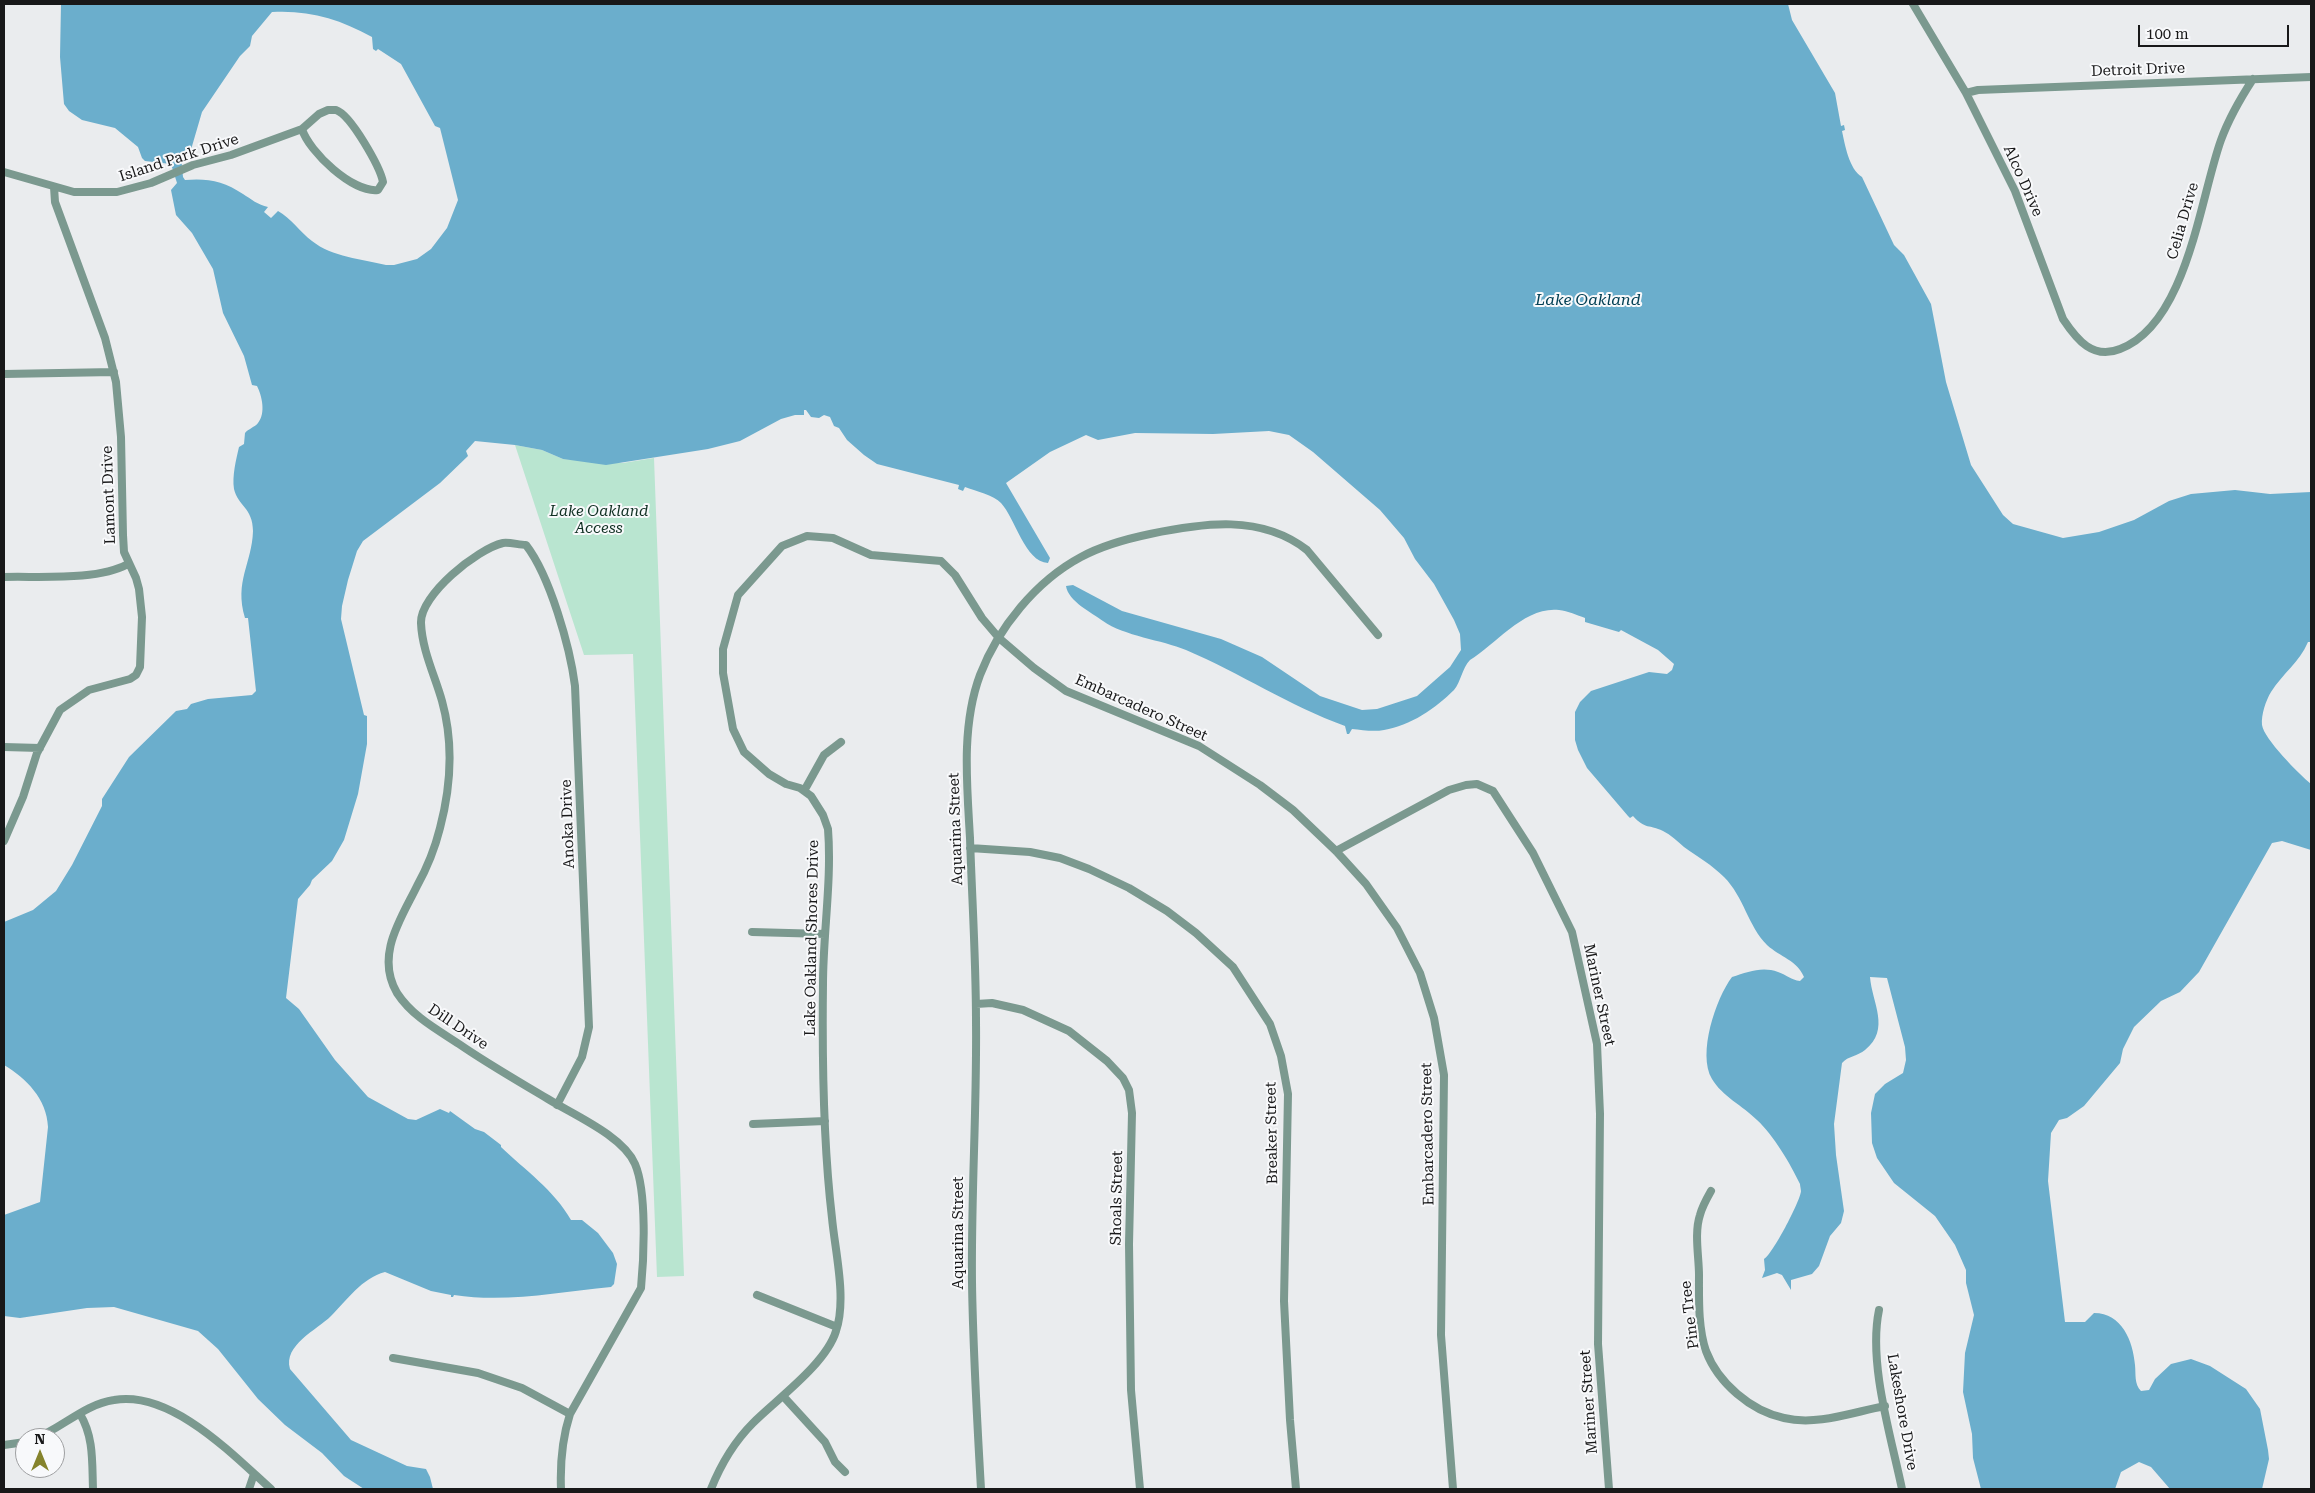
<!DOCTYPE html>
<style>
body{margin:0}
#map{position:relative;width:2315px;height:1493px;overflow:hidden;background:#eaecee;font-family:"Roboto Serif",serif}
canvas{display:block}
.frame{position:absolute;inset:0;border:5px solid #181819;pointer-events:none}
.north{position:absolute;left:15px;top:1428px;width:50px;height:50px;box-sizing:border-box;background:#f8f9fb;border:1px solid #9e9fa1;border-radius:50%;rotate:0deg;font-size:14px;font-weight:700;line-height:20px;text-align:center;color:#181819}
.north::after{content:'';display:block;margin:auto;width:18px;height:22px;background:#85832c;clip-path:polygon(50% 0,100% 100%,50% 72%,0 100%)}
.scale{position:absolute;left:2138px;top:25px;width:151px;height:22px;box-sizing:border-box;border:2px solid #181819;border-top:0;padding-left:6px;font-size:15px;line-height:18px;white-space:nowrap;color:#181819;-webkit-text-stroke:4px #f8f9fb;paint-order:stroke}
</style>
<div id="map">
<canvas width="2315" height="1493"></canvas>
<div class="frame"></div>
<div class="north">N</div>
<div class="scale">100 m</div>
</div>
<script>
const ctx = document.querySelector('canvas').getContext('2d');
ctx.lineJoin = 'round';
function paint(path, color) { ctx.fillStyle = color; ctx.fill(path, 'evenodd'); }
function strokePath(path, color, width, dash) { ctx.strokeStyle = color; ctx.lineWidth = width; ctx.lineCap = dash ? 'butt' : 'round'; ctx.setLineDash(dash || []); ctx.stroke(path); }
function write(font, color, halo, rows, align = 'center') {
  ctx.font = font + ' "Roboto Serif",serif'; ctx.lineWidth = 4; ctx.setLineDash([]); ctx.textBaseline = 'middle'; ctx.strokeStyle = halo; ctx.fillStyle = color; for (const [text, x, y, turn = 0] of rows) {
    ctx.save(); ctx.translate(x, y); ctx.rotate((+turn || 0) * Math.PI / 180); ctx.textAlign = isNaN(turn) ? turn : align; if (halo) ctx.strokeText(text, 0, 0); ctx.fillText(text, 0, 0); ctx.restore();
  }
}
paint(new Path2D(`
 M515,445l27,5 21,9 60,4 31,-5 30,818 -27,1 -24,-623 -49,1z`), '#b9e5d0');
paint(new Path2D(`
 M61,4h1727l4,16 43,73 6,33 3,-1 1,5 -3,1c3,14 7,38 20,46l32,68 10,10 27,49 15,78 25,83 32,50 10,9 50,14 36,-6 35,-12 35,-19 22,-7 44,-4 35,4 41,-2v150h-3c-9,21 -25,31 -37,50 -5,8 -10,23 -9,33 2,14 37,49 49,59v66l-29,-9 -10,2 -73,129 -19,20 -19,9 -27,26 -11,22 -3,14 -36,43 -17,12 -8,2 -8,13 -3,48 17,141h20l9,-9c28,0 39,28 41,52 1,9 -1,19 6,26l8,-1 6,-11 16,-15 20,-5 19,7 36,23 14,20 8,41 1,9 -7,30h-92l-19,-22 -12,-5 -18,10 -6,17h-134l-8,-31 -1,-24 -9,-42 2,-39 9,-38 -8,-32v-13l-11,-25 -20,-29 -41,-33 -17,-25 -5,-15 -1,-30 4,-19 10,-10 18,-11 3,-13 -1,-13 -18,-69 -17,-1c2,26 21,52 -5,73 -7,6 -17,6 -23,13l-8,61 2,31 8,56 -3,12 -11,13 -11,30 -7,8 -21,6v10l-9,-15 -5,-2 -15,5 3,-8 -1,-11c8,-4 36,-57 37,-68 0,-1 -1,-6 -1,-7 -10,-21 -26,-48 -43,-64 -14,-14 -35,-24 -45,-41 -15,-25 4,-81 20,-102 16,-5 30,-11 46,-5 9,3 13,8 22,9l4,-4c-7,-17 -24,-20 -37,-32 -19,-19 -23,-48 -43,-68 -12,-12 -26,-20 -40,-30 -7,-6 -13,-12 -21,-16 -14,-7 -17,-1 -30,-15l-3,2 -2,-2 -41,-48 -9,-18 -3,-10v-28l5,-10 11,-11 58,-19 18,2 5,-4 2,-6 -16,-14 -37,-20 -2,2 -34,-10v-4c-8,-3 -17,-7 -26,-8 -34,-4 -63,34 -89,50 -8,8 -9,22 -16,30 -18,18 -44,36 -70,40 -10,2 -22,0 -32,-1l-3,5h-2l-2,-8c-55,-20 -105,-53 -159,-76 -24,-10 -62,-14 -83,-29 -11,-8 -35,-20 -37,-35l7,-1 49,26 99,28 41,18 58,39 42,14 15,-1 40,-13 33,-29 11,-17 -1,-16 -6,-14 -20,-36 -19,-25 -11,-21 -24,-28 -67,-58 -24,-17 -20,-4 -56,3 -78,-1 -37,7 -12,-5 -36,17 -44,31 44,75 -2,5c-23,-1 -33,-45 -47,-60 -7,-8 -26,-12 -36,-16l-2,4 -5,-2 1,-4 -82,-21 -13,-9 -17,-15 -8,-12 -5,-2 -4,-9 -6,-2 -5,3 -8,-1 -5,-7h-2v5h-9l-14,4 -41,22 -32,8 -102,16 -43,-6 -21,-9 -27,-5 -40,-4 -9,10 2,5 -28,27 -77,58 -6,10 -9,29 -6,26 -1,13 23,96 3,1v28l-9,50 -14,46 -12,21 -20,19 -2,5 -12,14 -12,99 13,11 36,51 33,37 40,22 8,1 24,-11 9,4 1,-2 25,18 9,3 17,13v2c24,23 53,43 70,73h11l16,13 15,20 4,11 -3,20 -3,3c-52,5 -105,16 -157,8l-1,2h-2v-2l-20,-4 -46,-19c-23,6 -38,28 -54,44 -14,14 -48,29 -41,53l61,71 56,26 19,3 4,8 3,12h-69l-20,-13 -22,-23 -37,-28 -27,-26 -40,-50 -20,-18 -84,-24 -27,1 -67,10 -16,-2v-101l36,-13 8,-75c-1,-28 -22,-49 -44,-62v-143l29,-12 23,-19 16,-26 30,-59v-7l27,-42 47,-46 11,-2 4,-5 17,-5 44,-4 4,-4 -8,-73h-3c-11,-37 7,-54 8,-87 0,-23 -15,-25 -19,-42 -2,-13 2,-29 5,-42l5,-3 1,-11c3,-4 10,-6 13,-10 8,-10 4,-27 -1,-37l-5,-1 -8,-29 -21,-43 -10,-44 -21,-36 -16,-18 -5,-25 6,-7 -6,-19 -26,-3 -3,-3 -4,-11 -23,-19 -33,-8 -13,-9 -5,-7 -4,-47zM272,12c38,-2 67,7 100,25l1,12 3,2 2,-2 23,15 34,62 5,2 18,72 -11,28 -16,21 -14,10 -23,6h-8c-24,-6 -54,-8 -74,-24 -12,-9 -21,-23 -34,-30l-7,7 -7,-6 4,-5c-10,-2 -17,-8 -25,-13 -19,-13 -36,-16 -58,-14l-2,-3 -2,-21 9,-3 12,-41 38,-56 10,-10 2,-10z`), '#6baecc');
strokePath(new Path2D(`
 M1913,4l53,89 49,98 48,128c14,21 30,41 57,30 67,-25 80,-151 101,-209 8,-22 19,-41 32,-61
 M1966,93l12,-3 333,-13
 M328,110c1,0 7,0 8,0 15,5 44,57 47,72l-5,8c-25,3 -69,-38 -76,-61l17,-15z
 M4,172l70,20h43l34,-9 42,-18 38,-10 71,-26
 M4,374l110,-2
 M4,577c36,-1 93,4 124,-13
 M4,747l36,1
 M804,791l20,-36 17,-13
 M4,841l19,-44 14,-44 23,-43 29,-20 41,-11 6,-4 4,-8 2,-50 -3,-28 -3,-11 -12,-26 -1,-17 -2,-98 -5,-55 -11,-44 -50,-136 -1,-15
 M970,848l60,4 30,6 29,11 40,19 38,23 29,22 37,34 37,57 11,32 7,38 -4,207 6,119 6,69
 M1336,851l113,-61 17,-5 11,-1 16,7 40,62 39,79 25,112 3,70 -2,230 11,145
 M752,932l73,2
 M976,1004l16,-1 31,7 46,21 38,30 16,17 6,12 3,23 -3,131 2,146 9,99
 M557,1105l25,-48 7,-30 -14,-341c-5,-39 -25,-110 -49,-141 -7,0 -16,-3 -23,-2 -26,6 -83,52 -82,80 1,27 14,53 21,78 12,43 9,85 -2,127 -5,20 -13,40 -23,58 -16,33 -42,69 -20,107 15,23 39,36 62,51 29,20 59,37 89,55 26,16 75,37 87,65 12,28 9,93 6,124l-71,126c-8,25 -10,49 -9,75
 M753,1124l72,-3
 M1711,1191c-4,7 -9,16 -11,24 -6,18 -1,42 -1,60 0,24 -1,53 7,76 12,32 45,60 78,67 33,8 69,-6 101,-12
 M757,1295l80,32
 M1879,1310c-11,53 12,126 23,179
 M393,1358l85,15 44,15 48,26
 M783,1396l42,46 10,20 10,10
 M80,1414c14,23 12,49 13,75
 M36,1438c26,-10 49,-34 78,-38 57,-10 118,54 157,89
 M4,1445l21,-3
 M249,1489l5,-15
 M711,1489c10,-25 22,-46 42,-66 24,-24 73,-59 83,-92 11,-32 -1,-80 -4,-113 -9,-77 -10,-156 -9,-234 0,-51 9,-104 5,-155l-5,-14 -12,-19 -11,-8 -14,-4 -17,-10 -25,-22 -11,-23 -10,-56v-24l15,-54 44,-49 25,-10 26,2 38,17 70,6 14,14 27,43 17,20 35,30 32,23 133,55 61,39 33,25 43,41 30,33 31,44 23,45 14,45 10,57 -3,260 12,154
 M981,1489c-4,-69 -8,-138 -9,-207 -1,-87 5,-174 4,-261 0,-61 -4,-122 -6,-183 -3,-53 -9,-112 10,-163 18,-47 56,-94 101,-118 22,-12 45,-18 69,-23 53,-11 111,-20 157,16l71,85`), '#7b998f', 8);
write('15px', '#181819', '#f8f9fb', [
 ["Detroit Drive",2138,70,-2],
 ["Island Park Drive",179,158,-18],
 ["Alco Drive",2023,181,66],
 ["Celia Drive",2183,221,-74],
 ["Lamont Drive",109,495,-92],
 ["Embarcadero Street",1141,708,24],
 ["Anoka Drive",568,824,-92],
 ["Aquarina Street",956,829,-92],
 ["Lake Oakland Shores Drive",812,938,-89],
 ["Mariner Street",1599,995,78],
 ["Dill Drive",458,1027,34],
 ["Breaker Street",1272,1133,-91],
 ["Embarcadero Street",1428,1134,-91],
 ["Shoals Street",1117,1198,-89],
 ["Aquarina Street",959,1233,-90],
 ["Pine Tree",1690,1315,-97],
 ["Mariner Street",1589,1402,-94],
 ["Lakeshore Drive",1902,1412,80]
]);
write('italic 15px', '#103023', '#f8f9fb', [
 ["Lake Oakland",599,512],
 ["Access",599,529]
]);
write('italic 16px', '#024055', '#f8f9fb', [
 ["Lake Oakland",1588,300]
]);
</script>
